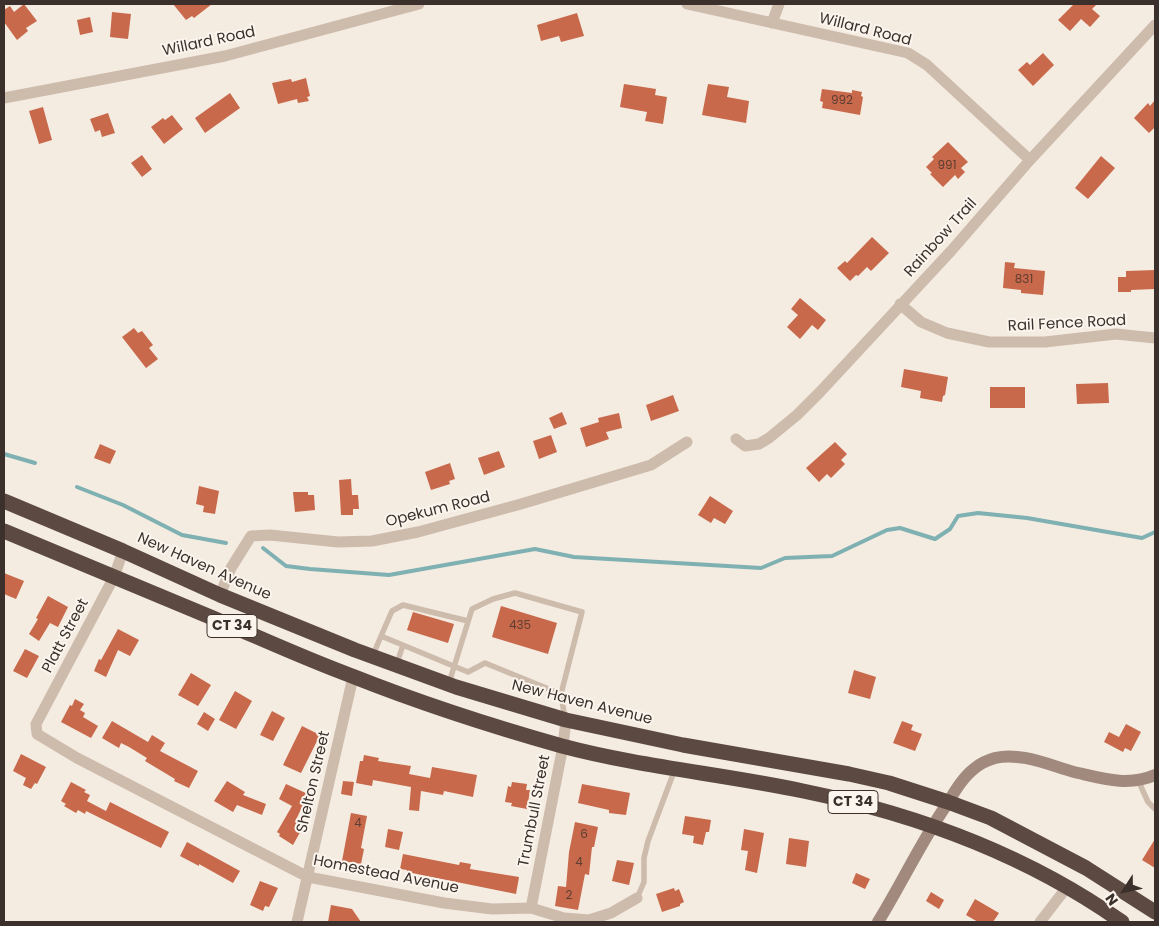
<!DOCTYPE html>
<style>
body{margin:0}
#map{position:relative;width:1159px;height:926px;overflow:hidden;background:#f4ebe1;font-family:Poppins,sans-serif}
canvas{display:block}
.frame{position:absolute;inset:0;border:5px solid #3b302b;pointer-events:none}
.north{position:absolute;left:1099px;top:866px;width:50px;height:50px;-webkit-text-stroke:4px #fbf5ee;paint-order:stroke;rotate:235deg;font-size:14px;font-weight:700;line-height:20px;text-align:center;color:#3b302b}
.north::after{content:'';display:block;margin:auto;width:18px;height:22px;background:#3b302b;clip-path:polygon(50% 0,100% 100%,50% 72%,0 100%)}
</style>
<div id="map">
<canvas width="1159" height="926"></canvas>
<div class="frame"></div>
<div class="north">N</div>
</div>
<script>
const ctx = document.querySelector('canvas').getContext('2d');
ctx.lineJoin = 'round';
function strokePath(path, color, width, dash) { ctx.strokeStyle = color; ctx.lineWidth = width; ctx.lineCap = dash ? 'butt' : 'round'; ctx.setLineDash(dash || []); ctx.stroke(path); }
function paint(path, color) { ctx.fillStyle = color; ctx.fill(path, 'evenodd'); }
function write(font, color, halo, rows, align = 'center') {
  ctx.font = font + ' Poppins,sans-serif'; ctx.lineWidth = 4; ctx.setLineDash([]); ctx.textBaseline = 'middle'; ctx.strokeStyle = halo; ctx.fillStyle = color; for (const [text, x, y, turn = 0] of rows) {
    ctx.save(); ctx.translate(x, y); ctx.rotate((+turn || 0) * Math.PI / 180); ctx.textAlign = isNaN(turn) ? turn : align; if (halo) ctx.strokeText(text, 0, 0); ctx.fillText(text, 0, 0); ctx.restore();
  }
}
strokePath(new Path2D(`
 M4,454l31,9
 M77,487l46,18 59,30 44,8
 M263,548l23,18 24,3 79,6 146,-26 39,8 187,11 24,-10 47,-2 55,-26 13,-2 35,11 15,-10 8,-13 20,-3 49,5 115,20 13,-6`), '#7fb0b2', 4);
paint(new Path2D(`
 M24,4l13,17 -11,7 2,3 -11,9 -13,-18v-12l6,-4 4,6z
 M173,4h39l-18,14 -2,-2 -6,4z
 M1074,4h23l-5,5 8,7 -10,11 -9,-8 -11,12 -12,-11z
 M112,12l19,2 -3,25 -18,-2z
 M577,13l7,23 -23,6 -2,-6 -18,5 -4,-16z
 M90,17l3,15 -13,3 -3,-15z
 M1043,53l11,12 -21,21 -15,-16 9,-8 3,3z
 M306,78l4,18 -3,1 2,4 -11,2 -1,-4 -19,5 -6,-21 19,-4 1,3z
 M624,84l32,5 -1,6 12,2 -4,27 -18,-3 2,-9 -27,-5z
 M708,84l21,3 -2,10 22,4 -3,22 -44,-8z
 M822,89l30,4v-3l10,2 -1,4 2,1 -3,18 -38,-7 1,-6 -3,-1z
 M230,93l10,15 -35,25 -10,-15z
 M1155,100v27l-6,6 -15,-15 14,-15 2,3z
 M43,107l9,33 -13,4 -10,-33z
 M108,113l7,20 -13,4 -2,-7 -5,2 -5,-13z
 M172,115l11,14 -19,15 -13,-17 12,-9 2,2z
 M948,142l20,20 -7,6 4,4 -7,7 -3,-4 -12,12 -13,-13 2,-1 -6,-6 8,-8 -2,-2z
 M142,155l10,14 -10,8 -11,-14z
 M1101,156l14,12 -27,31 -13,-11z
 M872,237l17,16 -18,18 -4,-4 -9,9 -2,-1 -6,6 -13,-13 8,-7 2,2z
 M1005,262l10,1 -1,5 31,3 -2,24 -22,-2v-3l-18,-2z
 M1155,270v19l-24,1v2h-13v-15h8v-6z
 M800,298l26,22 -8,10 -6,-5 -12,14 -13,-12 11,-12 -7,-6z
 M134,328l4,5 4,-2 11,14 -4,3 9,11 -12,9 -24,-31z
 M904,369l44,8 -3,18 -2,1 -1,6 -22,-4 1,-7 -20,-4z
 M1108,383l1,20 -32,1 -1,-20z
 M990,387h35v21h-35z
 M673,395l6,16 -28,10 -5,-16z
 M562,412l5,12 -13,5 -5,-11z
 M619,413l3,15 -16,4 3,7 -23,8 -6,-19 19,-6 -1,-4z
 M551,435l6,17 -18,7 -6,-18z
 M835,442l12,12 -6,6 4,4 -14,14 -4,-4 -8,8 -13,-14z
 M100,444l16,7 -6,13 -16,-6z
 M499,451l6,16 -21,8 -6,-17z
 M450,463l5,16 -6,2 1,3 -19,6 -6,-18z
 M351,479l1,16h6l1,14h-6v6h-12l-2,-35z
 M199,486l20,5 -4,23 -12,-2 1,-6 -8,-2z
 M293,492h15v3h6l1,15 -20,2z
 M710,496l23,15 -8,13 -11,-6 -3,5 -13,-8z
 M4,573l20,8 -8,18 -12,-5z
 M48,596l20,11 -10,20 -8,-4 -11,18 -10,-7 9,-15 -2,-1z
 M501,606l56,17 -9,31 -56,-17z
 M413,612l41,12 -6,19 -41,-13z
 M118,629l21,11 -9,16 -12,-6 -12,27 -12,-6 5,-12 2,1z
 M25,649l14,7 -12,22 -14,-7z
 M854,670l22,7 -6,22 -22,-6z
 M191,673l20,12 -13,21 -20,-11z
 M235,691l17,10 -16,28 -17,-9z
 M75,699l9,5 -4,6 5,3 -2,4 15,9 -7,12 -30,-16 9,-17 2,1z
 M272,711l13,7 -12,23 -13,-6z
 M204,712l11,7 -7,12 -11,-7z
 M112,721l36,21 4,-7 13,8 -5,8 38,20 -9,17 -15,-7 1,-2 -30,-18 2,-3 -18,-11 -8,-4 -2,5 -17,-10z
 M902,721l11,4 -2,5 11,4 -7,17 -22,-8z
 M1126,724l15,8 -10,19 -6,-3 -2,4 -19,-10 5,-10 10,5z
 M302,726l18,9 -19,38 -18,-8z
 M21,754l25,13 -9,17 -2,-1 -4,6 -8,-4 3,-7 -13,-7z
 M364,755l15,3 -1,3 33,5 -2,8 21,4 2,-11 45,8 -4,22 -29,-6 -1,4 -22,-4 -2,20 -10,-1 2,-23 -38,-7 -1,6 -16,-3 4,-22h3z
 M227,781l18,11 -2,3 23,9 -4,11 -25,-10 -4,7 -19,-11z
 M343,781l11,1 -2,14 -11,-2z
 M71,782l15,8 -2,2 6,3 -3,6 19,10 4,-9 59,30 -8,16 -75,-37 -1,3 -7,-4 -2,3 -12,-7 2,-2 -5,-3z
 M512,782l15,2 -1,6h4l-3,19 -16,-3 1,-3 -7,-1 3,-16 3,1z
 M286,784l22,10 -13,28 8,5 -10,18 -14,-9 1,-2 -3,-2 15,-26 -13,-7z
 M582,784l48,9 -4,22 -17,-2v-3l-31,-7z
 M351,813l16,3 -6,32 3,1 -3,15 -19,-3z
 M685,816l26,4 -2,12h-3l-3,13 -10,-2 1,-7 -12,-2z
 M575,822l23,5 -4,20h-2l-3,28 -4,-1 -7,36 -23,-4 3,-20 8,1 3,-35z
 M388,829l15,3 -4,18 -14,-3z
 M744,829l20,4 -7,40 -12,-3 3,-19 -7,-1z
 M789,838l20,3 -3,26 -20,-3z
 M1155,839v29l-13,-8z
 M187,842l53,29 -7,12 -34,-19v2l-19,-10z
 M403,854l56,11 1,-3 11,2 -1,5 49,8 -3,17 -109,-22v-2l-7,-1z
 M617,860l17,3 -5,22 -17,-4z
 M856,873l14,6 -5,10 -13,-6z
 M260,881l18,7 -9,19 -4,-1 -2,5 -13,-6z
 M674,888l1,3 4,-2 5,13 -4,2v2l-18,6 -6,-18z
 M931,892l13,8 -5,9 -13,-8z
 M975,899l24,14 -6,9h-15l-12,-7z
 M331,905l21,4 9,13h-33z`), '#c8694b');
strokePath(new Path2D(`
 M468,621l-65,-16 -11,6 -11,25 87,36 17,-9 76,31
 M373,655l8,-19
 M397,663l6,-18
 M449,683l23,-74 21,-10 22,-6 67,19 -21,82 4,25
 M1138,780l10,22 7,7
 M637,898l7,-16v-24l4,-17 27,-72`), '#cdbbac', 5.5);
strokePath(new Path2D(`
 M687,4l221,49 19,12 103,95
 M772,23l7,-19
 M4,98l221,-42 194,-52
 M900,304l21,18 26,11 42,9h56l71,-8 39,4
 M736,439l9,7 14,-2 10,-6 28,-23 23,-23 131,-141 79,-91 125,-135
 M123,551l-9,26 -78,147 1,10 40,24 231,119 136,26 48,6 39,-1 33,10 25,2 22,-7 26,-15
 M220,595l11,-27 20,-32 19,-1 68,7 34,-1 46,-9 103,-28 130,-39 36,-23
 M531,908l32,-162 3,-26
 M297,922l56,-245
 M1040,922l27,-35`), '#cdbbac', 11);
strokePath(new Path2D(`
 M878,922c24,-39 43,-80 69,-118 8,-13 16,-27 28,-36 6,-5 13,-8 20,-10 26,-6 54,7 79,14 27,6 54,15 81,3`), '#a18a7d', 12);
strokePath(new Path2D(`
 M4,501l119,50 97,44 135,55 101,37 110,33 117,25 166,29 40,9 59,19 43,16 95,50 69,44
 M4,531c68,28 136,57 204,85 48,20 95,42 144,60 68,27 139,50 210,70 79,21 161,28 241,45 113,23 224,64 319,131`), '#5c4a42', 15);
write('12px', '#5e3e33', null, [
 ["992",842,101],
 ["991",947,166],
 ["831",1024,280],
 ["435",520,626],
 ["4",358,824],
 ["6",584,835],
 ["4",579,863],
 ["2",569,896]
]);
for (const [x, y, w] of [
 [232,626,50],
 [853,802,50]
]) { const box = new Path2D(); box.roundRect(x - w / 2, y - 11.5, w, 23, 4); ctx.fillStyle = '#fbf5ee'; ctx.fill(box); strokePath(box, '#3b302b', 1); }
write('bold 14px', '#3b302b', null, [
 ["CT 34",232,626],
 ["CT 34",853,802]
]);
write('15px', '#3b302b', '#fbf5ee', [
 ["Willard Road",865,30,14],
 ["Willard Road",209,42,-12],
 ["Rainbow Trail",941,238,-48],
 ["Rail Fence Road",1067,324,-3],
 ["Opekum Road",438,510,-14],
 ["New Haven Avenue",204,567,24],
 ["Platt Street",66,636,-62],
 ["New Haven Avenue",582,703,14],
 ["Shelton Street",314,782,-77],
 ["Trumbull Street",535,811,-79],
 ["Homestead Avenue",386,875,11]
]);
</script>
